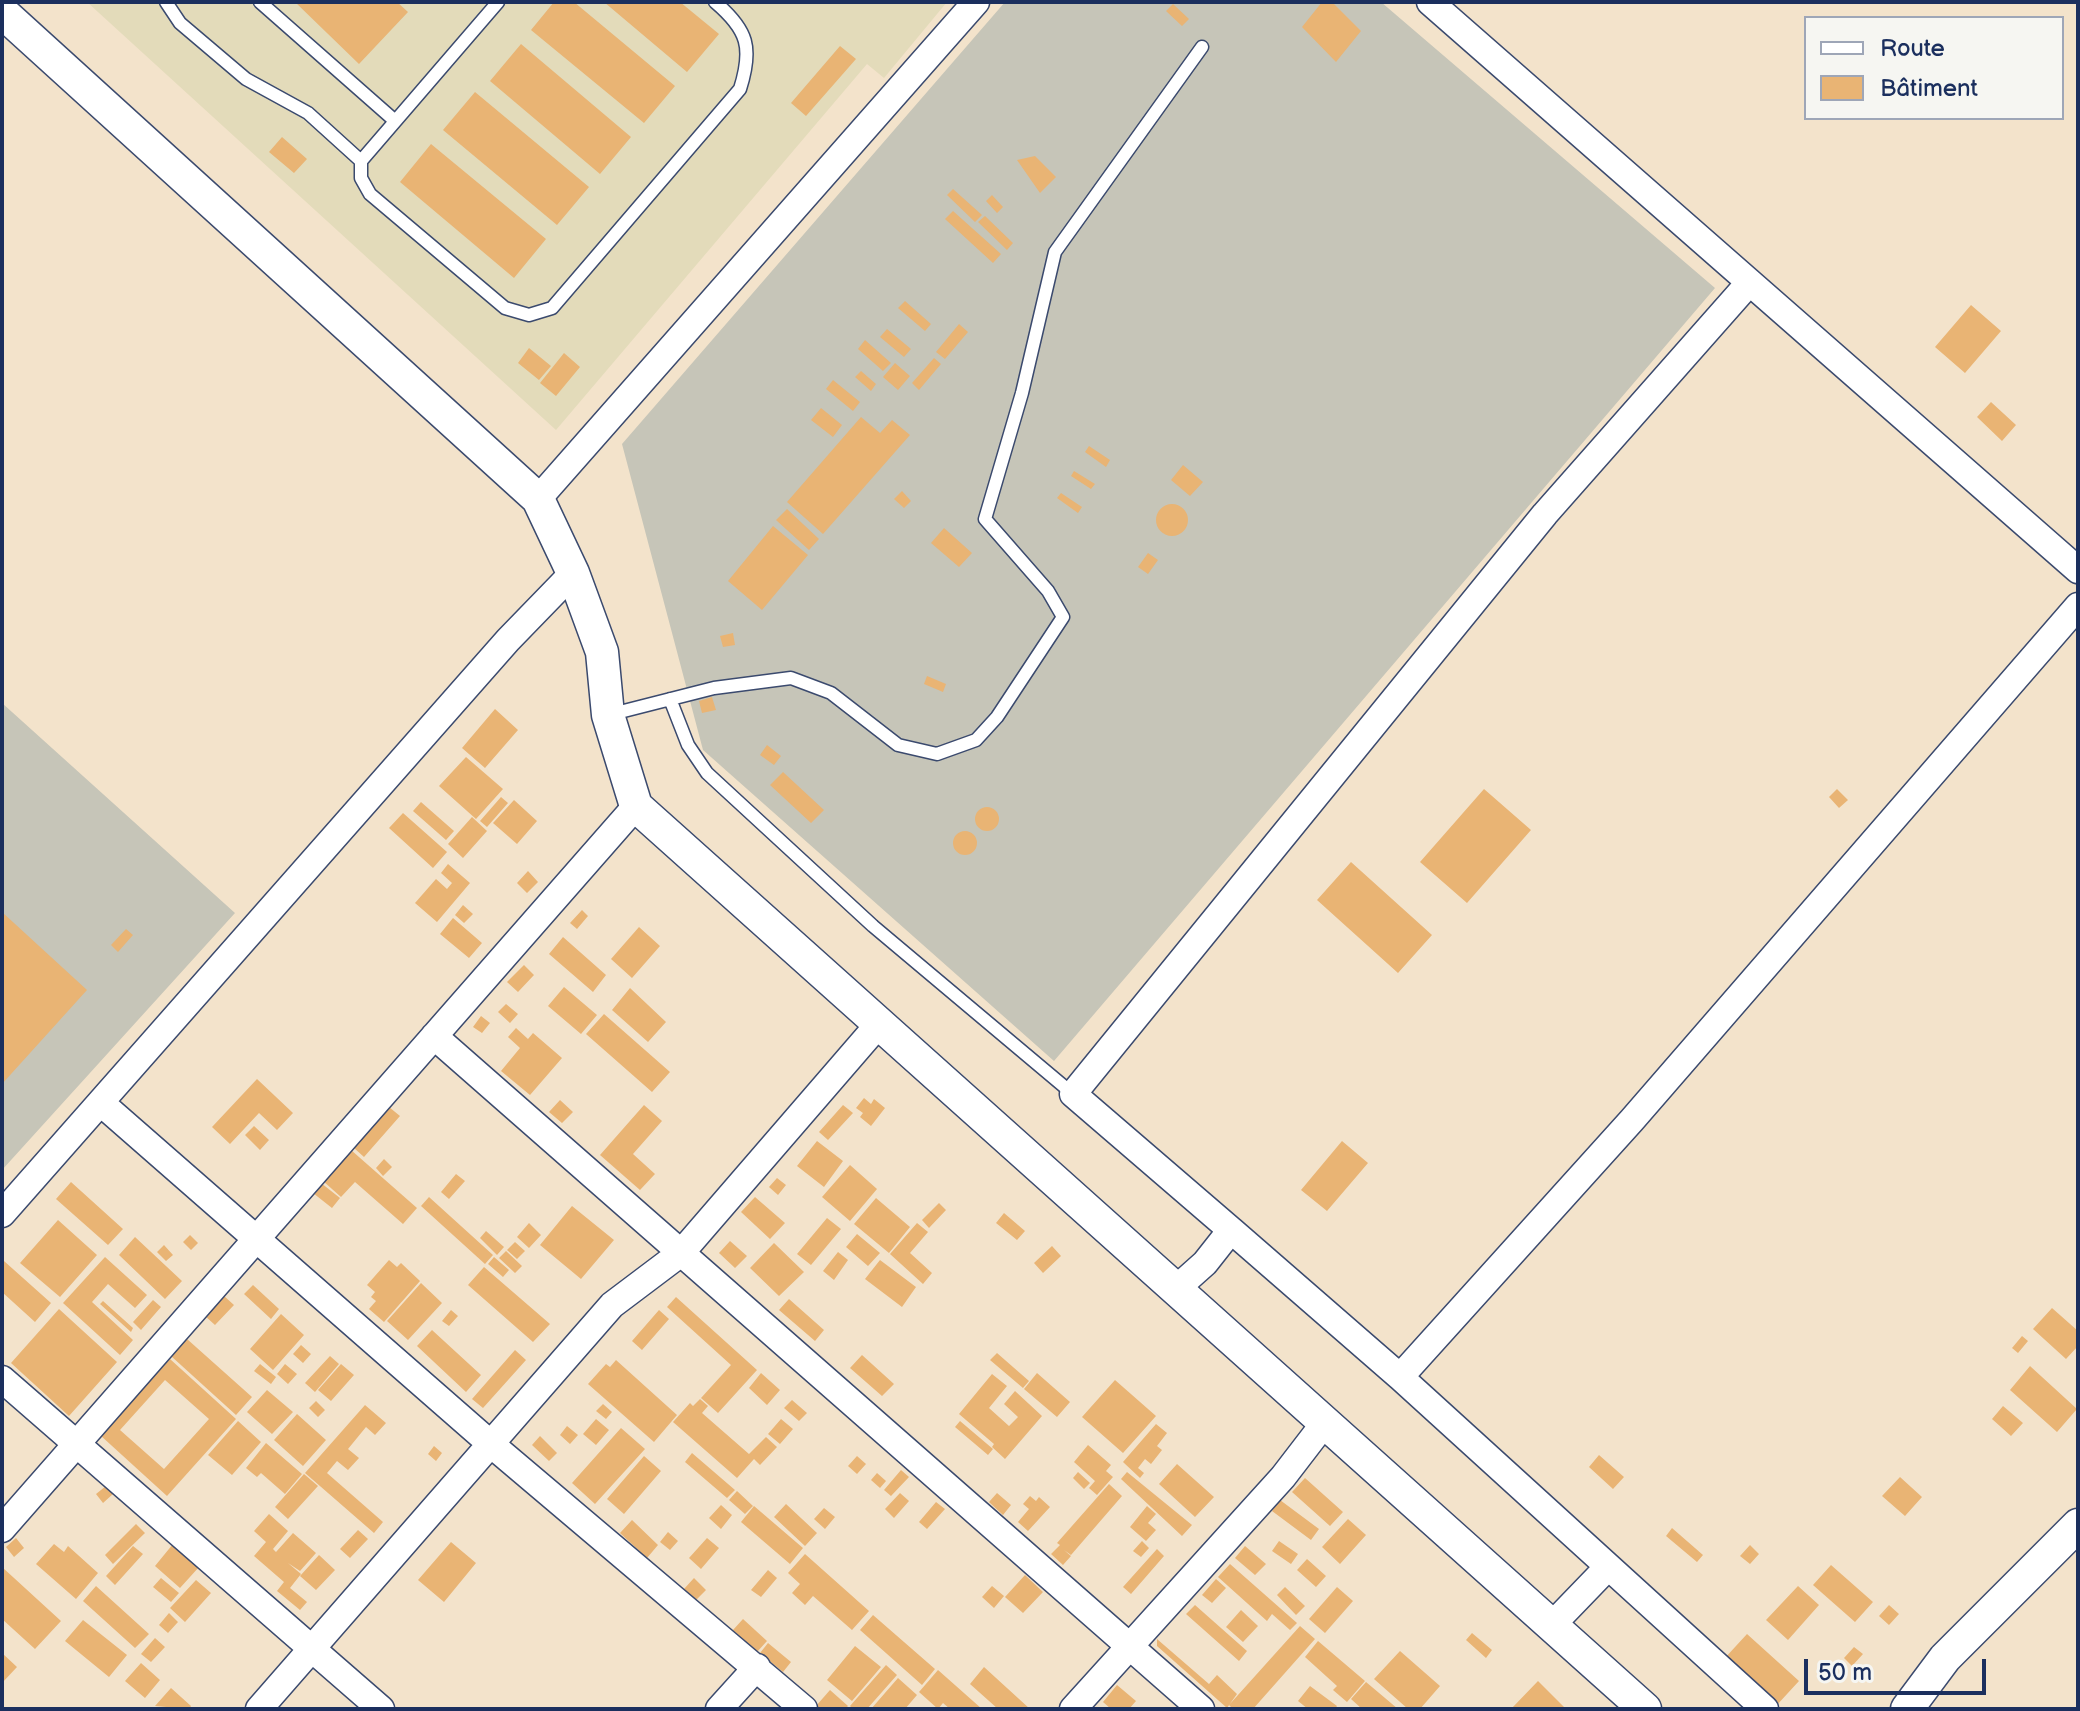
<!DOCTYPE html>
<meta charset="utf-8">
<style>
body{margin:0}
#map{position:relative;width:2080px;height:1711px;overflow:hidden;background:#f3e3cb;font-family:"Balsamiq Sans",sans-serif}
canvas{display:block}
.frame{position:absolute;inset:0;border:4px solid #1b2f5e;pointer-events:none}
.legend{position:absolute;left:1804px;top:16px;width:260px;height:104px;box-sizing:border-box;background:#f6f6f2;border:2px solid #9ea6b7;margin:0;padding:10px 14px;list-style:none;font-size:24px;color:#1b2f5e}
.legend li{display:flex;align-items:center;gap:16px;height:40px}
.legend b{width:40px;border:2px solid #9ea6b7}
.scale{position:absolute;left:1804px;top:1659px;width:182px;height:36px;box-sizing:border-box;border:4px solid #1b2f5e;border-top:0;padding-left:10px;font-size:24px;line-height:28px;white-space:nowrap;color:#1b2f5e;-webkit-text-stroke:6px #f6f6f2;paint-order:stroke}
</style>
<div id="map">
<canvas width="2080" height="1711"></canvas>
<div class="frame"></div>
<ul class="legend">
<li><b style="height:10px;background:#fff"></b>Route</li>
<li><b style="height:22px;background:#e9b474"></b>Bâtiment</li>
</ul>
<div class="scale">50 m</div>
</div>
<script>
const ctx = document.querySelector('canvas').getContext('2d');
ctx.lineJoin = 'round';
function paint(path, color) { ctx.fillStyle = color; ctx.fill(path, 'evenodd'); }
function strokePath(path, color, width, dash) { ctx.strokeStyle = color; ctx.lineWidth = width; ctx.lineCap = dash ? 'butt' : 'round'; ctx.setLineDash(dash || []); ctx.stroke(path); }
paint(new Path2D(`
 M87,2h860l-63,76 -17,-14 -311,366z`), '#e3dbba');
paint(new Path2D(`
 M1005,2h376l334,286 -661,773 -351,-311 -81,-306z
 M2,703l233,210 -233,257z`), '#c6c5b8');
paint(new Path2D(`
 M295,2h102l11,10 -49,52z
 M554,2h20l101,84 -31,37 -113,-93z
 M604,2h76l39,32 -32,38z
 M1322,2h10l29,29 -25,31 -34,-35z
 M1173,4l16,15 -7,7 -16,-15z
 M521,44l110,93 -31,37 -110,-93z
 M840,46l16,13 -50,57 -15,-13z
 M475,92l114,95 -32,38 -114,-95z
 M282,137l25,22 -13,14 -25,-21z
 M431,144l115,95 -32,39 -114,-96z
 M1035,156l21,21 -16,16 -23,-33z
 M953,189l29,26 -7,7 -28,-27z
 M992,195l11,12 -6,6 -11,-12z
 M953,211l48,43 -8,9 -48,-44z
 M985,216l28,27 -6,7 -29,-28z
 M905,301l26,23 -6,7 -27,-23z
 M1971,305l30,26 -36,42 -30,-26z
 M959,324l9,8 -23,27 -9,-7z
 M887,329l24,20 -7,8 -24,-20z
 M865,340l26,23 -8,8 -25,-22z
 M529,348l22,18 -12,14 -21,-17z
 M564,353l16,14 -24,29 -16,-13z
 M934,358l7,6 -22,26 -7,-7z
 M895,363l15,13 -12,14 -15,-13z
 M861,371l15,13 -5,7 -16,-14z
 M833,380l27,22 -7,9 -27,-22z
 M1991,402l25,23 -14,16 -25,-24z
 M821,408l21,17 -9,12 -22,-17z
 M861,417l19,16 12,-13 18,15 -87,99 -36,-32z
 M1089,446l21,14 -4,7 -21,-15z
 M1183,465l20,17 -13,14 -19,-16z
 M1074,471l21,13 -4,5 -20,-13z
 M902,491l9,10 -7,7 -10,-9z
 M1061,493l21,14 -4,6 -21,-15z
 M1156 520a16 16 0 1 1 32 0a16 16 0 1 1-32 0Z
 M787,509l32,30 -10,11 -33,-30z
 M773,526l35,29 -46,55 -34,-29z
 M944,528l28,25 -13,14 -28,-24z
 M1148,553l10,7 -10,14 -10,-7z
 M733,633l2,12 -12,2 -3,-11z
 M927,676l19,8 -3,8 -19,-8z
 M712,697l4,13 -14,3 -3,-12z
 M495,709l23,21 -33,38 -23,-20z
 M767,745l14,11 -7,9 -14,-10z
 M466,757l37,32 -27,30 -37,-33z
 M783,772l41,38 -13,13 -41,-38z
 M1484,789l47,41 -64,73 -47,-41z
 M1837,789l11,11 -9,8 -10,-11z
 M501,797l7,6 -21,24 -7,-6z
 M514,800l23,21 -20,23 -24,-21z
 M421,802l33,29 -8,9 -33,-29z
 M975 819a12 12 0 1 1 24 0a12 12 0 1 1-24 0Z
 M403,813l44,39 -14,16 -44,-40z
 M472,817l15,14 -24,27 -15,-14z
 M953 843a12 12 0 1 1 24 0a12 12 0 1 1-24 0Z
 M1351,862l81,73 -34,38 -81,-73z
 M448,864l22,19 -33,39 -22,-19 21,-24 11,10 5,-6 -11,-10z
 M528,871l10,11 -11,11 -10,-10z
 M463,905l10,9 -9,9 -9,-8z
 M582,910l6,6 -11,13 -7,-6z
 M2,912l85,78 -85,94z
 M453,918l29,25 -13,15 -29,-24z
 M639,927l21,19 -28,32 -21,-19z
 M126,929l7,6 -15,17 -7,-7z
 M563,937l43,38 -13,17 -44,-38z
 M524,965l10,10 -16,17 -11,-10z
 M564,987l33,28 -16,19 -33,-28z
 M630,988l36,34 -18,20 -36,-32z
 M506,1004l12,10 -8,9 -12,-11z
 M604,1014l66,58 -18,20 -66,-58z
 M481,1016l9,7 -8,10 -9,-6z
 M516,1028l12,11 5,-6 29,25 -32,37 -29,-24 19,-23 -12,-11z
 M257,1079l36,34 -16,17 -18,-17 -29,31 -18,-17z
 M864,1098l7,6 3,-5 11,9 -14,18 -11,-9 3,-4 -7,-5z
 M560,1100l13,12 -11,11 -13,-11z
 M644,1105l18,16 -29,33 22,20 -15,16 -40,-35z
 M843,1105l10,8 -25,27 -9,-8z
 M389,1107l11,9 -36,41 -10,-9z
 M254,1126l15,14 -9,10 -15,-15z
 M817,1141l26,20 -19,26 -27,-21z
 M1342,1141l26,22 -41,48 -26,-21z
 M351,1150l66,58 -14,16 -48,-42 -14,15 -18,-16z
 M384,1159l8,8 -9,9 -7,-8z
 M850,1165l27,24 -27,32 -28,-24z
 M456,1174l9,7 -16,18 -8,-7z
 M777,1178l9,7 -8,10 -9,-8z
 M71,1182l52,47 -15,16 -52,-46z
 M321,1183l19,15 -8,10 -19,-15z
 M429,1197l64,58 -8,9 -64,-58z
 M755,1197l30,26 -15,16 -29,-27z
 M876,1198l34,29 -21,26 -35,-29z
 M939,1203l7,7 -17,18 -7,-8z
 M572,1206l42,34 -33,39 -41,-34z
 M1004,1213l21,18 -8,9 -21,-17z
 M827,1218l14,11 -30,36 -14,-11z
 M58,1220l39,35 -37,42 -40,-34z
 M529,1223l12,12 -12,13 -12,-11z
 M917,1223l11,9 -18,21 22,20 -9,11 -33,-30z
 M486,1231l18,16 -7,8 -17,-17z
 M857,1234l23,19 -12,13 -22,-19z
 M190,1235l8,8 -7,7 -8,-8z
 M135,1237l47,44 -17,18 -46,-44z
 M730,1241l17,15 -12,12 -16,-15z
 M515,1242l10,9 -8,8 -10,-9z
 M774,1243l30,29 -25,24 -29,-28z
 M164,1245l9,10 -7,6 -9,-9z
 M1052,1246l9,10 -18,17 -9,-10z
 M506,1251l16,15 -7,7 -16,-15z
 M838,1252l10,8 -14,20 -11,-9z
 M105,1257l42,38 -12,13 -27,-24 -16,18 41,38 -13,15 -57,-52z
 M494,1257l15,13 -6,7 -15,-13z
 M389,1260l8,7 4,-4 19,18 -36,41 -15,-13 7,-8 -5,-4 4,-5 -8,-7z
 M880,1260l36,27 -14,20 -37,-28z
 M4,1261l47,42 -16,19 -33,-30z
 M484,1267l66,57 -17,18 -65,-57z
 M421,1283l21,20 -34,37 -21,-19z
 M253,1285l26,24 -8,10 -27,-25z
 M224,1296l10,9 -19,20 -10,-9z
 M676,1297l81,73 -39,43 -17,-15 30,-33 -64,-58z
 M789,1299l35,31 -9,11 -36,-31z
 M153,1300l8,7 -20,23 -8,-8z
 M103,1301l30,27 -2,4 -31,-28z
 M2052,1308l26,23v15l-12,13 -33,-30z
 M59,1309l58,53 -48,54 -58,-53z
 M451,1310l7,6 -9,10 -7,-5z
 M659,1310l10,9 -27,31 -10,-9z
 M281,1314l23,21 -31,35 -23,-21z
 M432,1330l49,45 -15,17 -49,-46z
 M2022,1336l6,5 -10,12 -6,-5z
 M187,1339l65,58 -16,18 -65,-59z
 M301,1345l10,9 -8,9 -10,-9z
 M515,1350l11,10 -43,48 -11,-9z
 M997,1353l32,28 -6,7 -33,-28z
 M862,1355l32,29 -12,12 -32,-28z
 M330,1356l9,8 -24,28 -10,-9z
 M170,1359l66,60 -69,77 -67,-61zM165,1380l44,39 -45,50 -44,-39z
 M616,1360l61,55 -23,27 -66,-58 18,-20 4,3z
 M260,1364l16,13 -5,7 -17,-13z
 M285,1364l12,10 -9,10 -11,-10z
 M341,1364l13,11 -23,26 -13,-11z
 M2030,1366l47,43 -20,23 -47,-42z
 M761,1373l19,17 -13,15 -18,-17z
 M1037,1373l33,29 -13,15 -33,-28z
 M992,1374l15,12 -18,22 20,18 9,-9 -14,-13 11,-13 27,25 -37,43 -13,-12 2,-3 -35,-30z
 M1115,1380l41,36 -33,37 -41,-36z
 M267,1390l26,22 -21,22 -25,-22z
 M700,1399l8,7 -6,7 47,41 17,-17 11,10 -17,18 -6,-6 -17,19 -64,-56 17,-19 3,3z
 M792,1400l15,13 -8,8 -15,-13z
 M316,1401l9,9 -7,7 -9,-9z
 M603,1404l9,8 -6,7 -10,-8z
 M365,1405l21,18 -11,12 -9,-8 -18,22 11,9 -11,12 -11,-9 -10,12 56,49 -9,11 -69,-60z
 M2003,1406l20,17 -12,13 -19,-17z
 M297,1414l29,26 -23,26 -29,-26z
 M596,1419l13,11 -13,15 -13,-11z
 M781,1419l12,10 -13,15 -12,-10z
 M238,1421l23,21 -29,33 -24,-20z
 M960,1421l33,28 -5,6 -33,-28z
 M1156,1424l11,9 -10,13 5,4 -11,14 -6,-5 -7,9 6,5 -4,5 -17,-16z
 M567,1426l11,9 -8,9 -10,-9z
 M621,1428l24,21 -50,55 -23,-21z
 M540,1436l17,17 -8,8 -17,-16z
 M266,1443l36,31 -17,20 -24,-21 -4,4 -11,-9z
 M1088,1445l23,20 -5,6 7,6 -16,18 -8,-7 6,-7 -21,-19z
 M434,1446l8,7 -6,8 -8,-7z
 M692,1453l43,37 -8,8 -42,-36z
 M1599,1455l25,22 -11,12 -24,-22z
 M644,1456l17,15 -37,43 -17,-15z
 M857,1456l9,8 -9,10 -9,-8z
 M1177,1464l37,33 -19,20 -36,-33z
 M901,1470l8,7 -18,19 -7,-6z
 M1078,1472l12,11 -6,6 -11,-11z
 M1127,1472l65,53 -10,11 -61,-57z
 M877,1473l9,8 -6,7 -9,-8z
 M304,1474l14,12 -30,33 -13,-12z
 M1900,1477l22,20 -17,19 -23,-20z
 M1305,1478l38,34 -13,14 -38,-34z
 M1109,1484l13,12 -51,59 -7,-5 7,6 -8,9 -12,-11 9,-9 -3,-2z
 M106,1486l7,8 -10,9 -7,-9z
 M737,1491l16,15 -8,8 -16,-14z
 M900,1493l9,8 -15,17 -9,-9z
 M997,1493l14,12 -8,10 -14,-13z
 M1030,1496l6,5 3,-4 11,10 -22,24 -10,-9 11,-13 -6,-5z
 M1280,1500l39,29 -8,11 -39,-29z
 M936,1502l9,7 -18,20 -8,-7z
 M786,1504l31,29 -12,13 -31,-29z
 M721,1505l11,10 -11,14 -12,-11z
 M754,1506l49,42 -13,16 -49,-42z
 M1147,1506l9,8 -8,9 8,7 -10,11 -16,-14z
 M824,1508l11,9 -10,12 -11,-10z
 M269,1514l19,17 -15,18 3,3 17,-19 23,20 -16,18 -12,-8 13,11 -11,14 17,14 -7,8 -23,-19 7,-9 -30,-26 12,-14 -12,-11z
 M1348,1519l18,16 -26,29 -18,-17z
 M632,1520l26,25 -11,13 -27,-25z
 M136,1524l9,9 -32,31 -8,-9z
 M1672,1528l31,27 -6,7 -31,-26z
 M358,1530l10,9 -18,19 -10,-9z
 M668,1532l10,9 -8,9 -10,-8z
 M16,1538l8,10 -10,9 -8,-10z
 M707,1538l12,10 -18,21 -12,-11z
 M1142,1541l7,7 -8,9 -8,-6z
 M1279,1541l19,13 -7,10 -19,-13z
 M451,1542l25,21 -32,39 -26,-22z
 M54,1544l10,8 4,-6 30,27 -22,26 -40,-35z
 M173,1544l26,23 -19,21 -25,-22z
 M1750,1545l9,9 -9,10 -10,-8z
 M133,1546l10,8 -28,31 -9,-9z
 M1245,1546l21,18 -11,11 -20,-17z
 M1157,1549l7,7 -33,38 -8,-7z
 M805,1554l64,57 -17,19 -39,-34 -8,9 -13,-12 8,-9 -12,-11z
 M319,1555l16,15 -19,20 -16,-14z
 M1307,1559l19,17 -10,11 -19,-17z
 M1230,1564l67,59 -7,7 -18,-16 -5,7 -49,-44z
 M1831,1565l42,37 -18,20 -42,-37z
 M2,1567l59,54 -26,28 -33,-30z
 M768,1570l9,8 -16,19 -10,-7z
 M1025,1575l18,17 -20,21 -18,-16z
 M161,1578l18,15 -8,9 -18,-15z
 M694,1578l12,12 -10,10 -12,-11z
 M1216,1579l10,9 -14,15 -10,-8z
 M196,1580l15,13 -26,29 -15,-14z
 M96,1586l53,48 -14,14 -52,-47z
 M992,1586l12,10 -10,12 -12,-11z
 M1798,1586l21,19 -31,35 -22,-20z
 M1285,1587l20,19 -9,9 -19,-20z
 M1337,1587l16,14 -28,32 -16,-14z
 M1195,1605l52,46 -8,10 -53,-47z
 M1889,1605l10,9 -10,11 -10,-9z
 M1241,1610l17,16 -15,16 -17,-15z
 M169,1613l9,9 -10,11 -9,-8z
 M873,1615l62,54 -13,16 -62,-55z
 M743,1619l24,22 -10,11 -24,-22z
 M83,1620l44,35 -18,22 -44,-36z
 M1300,1626l15,13 -62,70h-20l-4,-4z
 M1472,1633l20,17 -6,8 -20,-18z
 M1747,1634l52,47 -23,25 -52,-47z
 M155,1638l10,9 -14,15 -10,-8z
 M1157,1639l52,45 8,-9 20,19 -10,14 -70,-62z
 M1318,1641l47,40 -18,21 -14,-12 4,-4 -32,-29z
 M768,1643l23,19 -8,10 -23,-19z
 M855,1646l26,21 -29,34 -25,-21z
 M1854,1647l9,7 -11,12 -8,-8z
 M1400,1651l40,35 -20,23h-12l-34,-30z
 M2,1653l15,14 -15,16z
 M141,1663l19,17 -15,18 -20,-17z
 M886,1665l11,10 -30,34h-14l-3,-3z
 M984,1667l46,42h-32l-28,-25z
 M938,1670l44,39h-32l-7,-6 -5,6 -19,-17z
 M898,1678l19,17 -12,14h-34z
 M1538,1681l28,28h-55z
 M1366,1682l19,16 13,11h-36l-11,-10z
 M1117,1685l19,16 -7,8h-18l-8,-7z
 M1310,1686l27,20 -2,3h-27l-10,-8z
 M171,1688l20,18 -2,3 -34,-3z
 M830,1690l18,16 -3,3h-25l-4,-3z`), '#e9b474');
const service = new Path2D(`
 M166,2l14,21 66,56 62,34 53,48
 M260,2l134,118
 M498,2l-137,159v17l9,16 135,114 24,7 23,-7 188,-219c13,-41 8,-59 -25,-87
 M670,699l18,46 19,28 166,153 200,168
 M608,715l106,-27 77,-10 40,15 67,52 39,9 39,-14 21,-23 66,-100 -15,-26 -63,-72 37,-126 33,-141 147,-205`);
const minor = new Path2D(`
 M1430,2l648,568
 M538,499l438,-497
 M434,1036l767,673
 M101,1103l391,342 312,264
 M2,1214l506,-574 65,-67
 M1231,1230l169,147 232,-257 446,-514
 M1177,1288l28,-25 26,-33 -158,-136 472,-580 204,-231
 M1400,1377l365,332
 M2,1379l379,330
 M2,1529l634,-723
 M1552,1625l55,-57
 M259,1709l353,-404 69,-52 197,-228
 M719,1709l38,-42
 M1073,1709l210,-232 43,-56`);
const tertiary = new Path2D(`
 M2,12l536,487 35,74 29,79 6,63 28,91 1009,903
 M1907,1709l38,-51 133,-133`);
strokePath(service, '#3b4a6e', 15);
strokePath(minor, '#3b4a6e', 29);
strokePath(tertiary, '#3b4a6e', 35);
strokePath(service, '#fff', 12);
strokePath(minor, '#fff', 26);
strokePath(tertiary, '#fff', 32);
</script>
